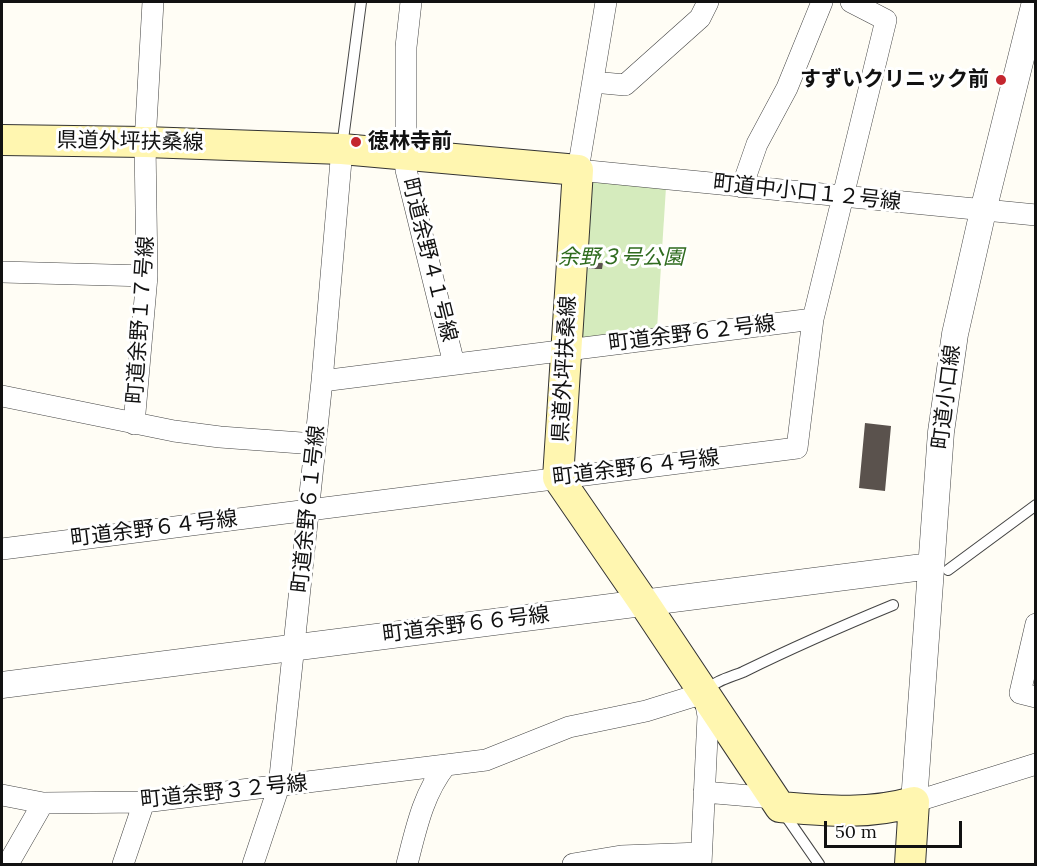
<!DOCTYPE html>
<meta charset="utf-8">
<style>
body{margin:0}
#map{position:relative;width:1037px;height:866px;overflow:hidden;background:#fffdf5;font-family:Lora,serif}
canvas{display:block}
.frame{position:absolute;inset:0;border:3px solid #111;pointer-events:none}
.scale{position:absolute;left:824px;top:821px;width:138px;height:27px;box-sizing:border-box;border:3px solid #111;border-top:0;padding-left:8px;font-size:18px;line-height:21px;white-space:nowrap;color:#111;-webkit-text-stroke:4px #fff;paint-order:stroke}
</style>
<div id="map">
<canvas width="1037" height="866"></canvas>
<div class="frame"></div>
<div class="scale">50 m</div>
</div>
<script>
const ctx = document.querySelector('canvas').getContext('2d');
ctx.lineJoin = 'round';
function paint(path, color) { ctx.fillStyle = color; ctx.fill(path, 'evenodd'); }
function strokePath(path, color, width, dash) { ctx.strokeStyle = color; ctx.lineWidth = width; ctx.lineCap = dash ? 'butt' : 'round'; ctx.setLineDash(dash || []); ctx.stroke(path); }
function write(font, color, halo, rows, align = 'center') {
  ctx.font = font + ' Lora,"Noto Sans JP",serif'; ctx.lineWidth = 6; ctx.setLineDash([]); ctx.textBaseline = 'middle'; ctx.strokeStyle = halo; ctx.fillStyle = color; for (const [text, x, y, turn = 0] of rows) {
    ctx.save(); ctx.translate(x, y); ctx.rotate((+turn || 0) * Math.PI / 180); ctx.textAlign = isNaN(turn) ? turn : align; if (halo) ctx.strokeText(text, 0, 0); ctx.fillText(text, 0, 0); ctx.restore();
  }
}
paint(new Path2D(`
 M592,180l74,7 -9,142 -74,10 -7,-7z`), '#d5ebbd');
paint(new Path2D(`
 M590,263h13l-1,6h-13z
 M865,423l26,3 -6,65 -26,-3z`), '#5a524d');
const service = new Path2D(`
 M342,147l19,-145
 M948,570l88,-65
 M706,691c8,-10 25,-14 37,-19 49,-24 99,-46 150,-67
 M783,812l36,52`);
const minor = new Path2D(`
 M411,2l-5,45v123l48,194
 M606,2l-28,168 458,45
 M593,82l32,3 75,-67 8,-16
 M742,187l15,-43 30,-56 35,-86
 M2,272l145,4
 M322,381l491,-62
 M2,396l172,35 46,6 95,7
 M134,424l13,-148 -2,-134 8,-140
 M2,549l795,-101 16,-129 73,-299 -35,-18
 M1036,624l-16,69 16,4
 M704,792l70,6
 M2,795l41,8 101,-1 302,-37
 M914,802l122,-38
 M8,864l35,-61
 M123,864l21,-62
 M253,864l26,-78 43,-405 20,-232
 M407,864c9,-35 16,-70 39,-99l40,-5 83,-33 77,-16 58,-18 4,23 -7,148
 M573,864l48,-8 80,-3`);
const tertiary = new Path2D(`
 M2,685l929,-119
 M914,802l27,-370 14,-98 28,-123 52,-209`);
const secondary = new Path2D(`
 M2,140l143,2 197,7 236,21 -20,308 86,125 136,204c48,4 87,8 134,-5l-4,62`);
strokePath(service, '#444', 12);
strokePath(minor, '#444', 22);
strokePath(tertiary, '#444', 27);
strokePath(secondary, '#333', 32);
strokePath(service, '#fff', 10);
strokePath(minor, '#fff', 21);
strokePath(tertiary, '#fff', 26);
strokePath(secondary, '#fff6b0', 30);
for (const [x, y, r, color] of [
 [1001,80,6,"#c4262e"],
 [356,142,6,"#c4262e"]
]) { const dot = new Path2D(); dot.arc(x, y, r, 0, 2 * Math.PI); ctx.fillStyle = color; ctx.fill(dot); strokePath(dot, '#fff', 2); }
write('bold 21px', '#111', '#fff', [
 ["すずいクリニック前",989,80],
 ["徳林寺前",368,142,"left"]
], 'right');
write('21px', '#111', '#fff', [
 ["県道外坪扶桑線",130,142,1],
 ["町道中小口１２号線",807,193,6],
 ["町道余野４１号線",429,260,76],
 ["町道余野１７号線",141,320,-86],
 ["町道余野６２号線",692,334,-7],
 ["県道外坪扶桑線",565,369,-87],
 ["町道小口線",947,397,-83],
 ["町道余野６４号線",636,468,-7],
 ["町道余野６１号線",309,509,-84],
 ["町道余野６４号線",154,529,-7],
 ["町道余野６６号線",466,625,-7],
 ["町道余野３２号線",224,792,-6]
]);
write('italic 21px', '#2f6b1f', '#fff', [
 ["余野３号公園",621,258]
]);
</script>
